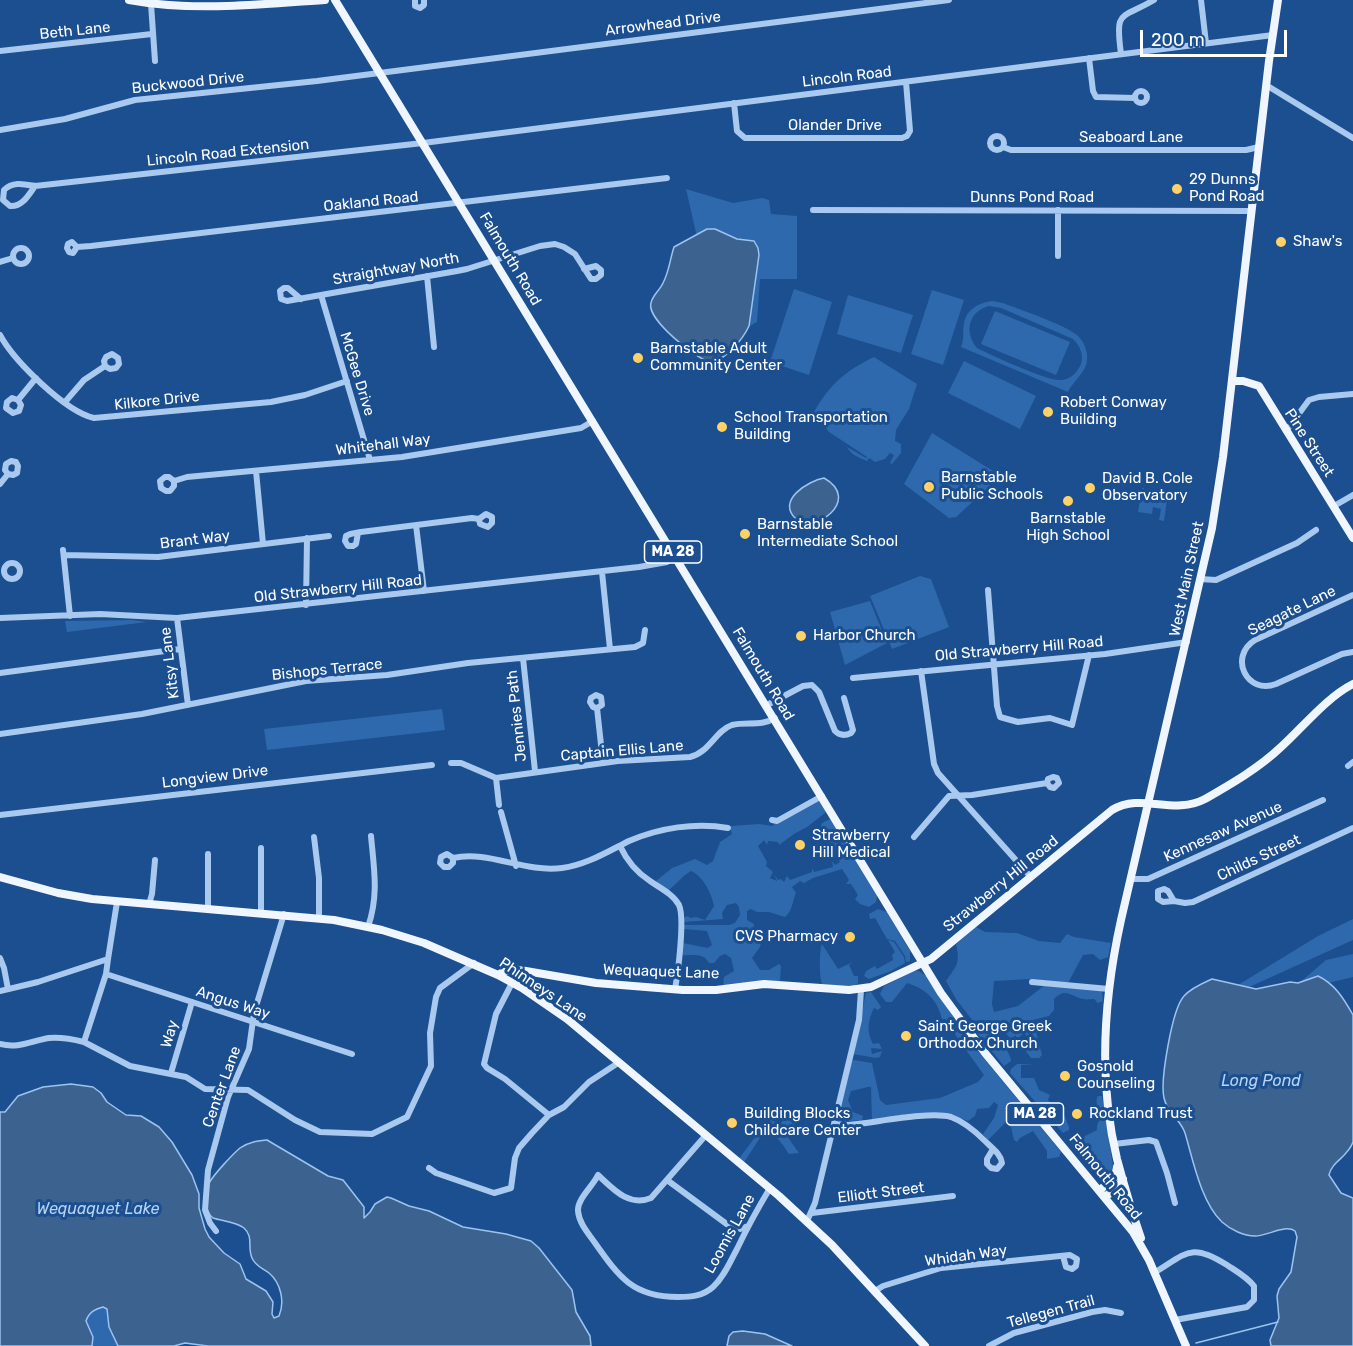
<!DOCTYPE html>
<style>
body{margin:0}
#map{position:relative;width:1353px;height:1346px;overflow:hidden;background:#1b4f8f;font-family:Rubik,sans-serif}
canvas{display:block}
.scale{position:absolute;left:1140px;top:30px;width:147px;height:27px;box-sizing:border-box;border:3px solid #fff;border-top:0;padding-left:8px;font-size:18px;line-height:21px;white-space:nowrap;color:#fff;-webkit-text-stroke:4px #1b4f8f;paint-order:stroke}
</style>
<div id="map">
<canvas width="1353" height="1346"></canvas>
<div class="scale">200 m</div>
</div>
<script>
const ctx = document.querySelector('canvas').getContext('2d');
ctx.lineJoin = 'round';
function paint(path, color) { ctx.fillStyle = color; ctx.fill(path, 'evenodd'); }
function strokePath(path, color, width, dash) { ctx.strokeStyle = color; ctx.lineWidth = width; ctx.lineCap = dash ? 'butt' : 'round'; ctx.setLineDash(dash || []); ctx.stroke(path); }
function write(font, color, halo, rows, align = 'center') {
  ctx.font = font + ' Rubik,sans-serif'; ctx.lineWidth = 6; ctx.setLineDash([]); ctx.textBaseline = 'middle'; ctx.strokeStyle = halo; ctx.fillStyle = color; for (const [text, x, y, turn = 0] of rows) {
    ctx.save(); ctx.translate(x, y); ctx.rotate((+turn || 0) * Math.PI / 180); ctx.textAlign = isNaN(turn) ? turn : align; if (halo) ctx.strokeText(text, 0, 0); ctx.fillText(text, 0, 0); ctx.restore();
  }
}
paint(new Path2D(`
 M686,189l47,14 29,-5 7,2 2,14 26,2v63h-37l-3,43 -58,34v-110z
 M794,289l38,13 -23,73 -39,-13z
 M932,290l32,10 -21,65 -32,-11z
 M848,295l65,20 -12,38 -64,-19z
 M992,301l11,2c18,7 60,21 74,32 7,6 11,16 10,25 -1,13 -14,21 -19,32l-107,-45c4,-10 1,-14 3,-23 2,-15 15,-21 28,-23zM989,306l12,2 72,31c7,7 11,16 8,25 -4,9 -11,16 -21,16 -13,1 -69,-25 -83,-32 -13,-16 -9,-36 12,-42z
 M995,311l75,31 -14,33 -75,-31z
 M874,357l43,27 -8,25 -13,21 -1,11 6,3v9l-9,11 -2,-1 4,-8 -4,-2 -5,6 -10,3 -6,-4 -2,3c-7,-3 -16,-6 -20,-14l19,11 1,-1 -38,-25 -15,-20c16,-28 31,-41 60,-55z
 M964,361l72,35 -16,33 -72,-36z
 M932,433l69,43 -45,41 -7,1 -45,-34z
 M1142,488h2l-1,8 24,4 -3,21 -5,-1 2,-11 -8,-2 -1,7 -14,-2z
 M920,576l11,3 18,48 -57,22 -22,-53z
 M870,601l17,42 -42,22 -15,-53z
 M132,620l15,2 -80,10 -2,-11z
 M442,709l3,21 -178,20 -3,-21z
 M819,800l7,10 -1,3 -18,14 -13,7 -15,11 -1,-3 -10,-1 -1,4 -3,-5 -6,6 9,16 -1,4 7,6 -3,6 7,3 -3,-7 4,6 3,-1 3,3 3,-6 3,4 22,-8v-4l2,4 19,-5 -1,-6 3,4 5,-3 -20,-33 2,-6 8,-4 5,4 42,73 -1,6 -7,5 -9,-3 -5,-5 3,-4 -7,-11h-5l3,-4 -7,-11 -29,9 -9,5 -4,-2 -8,6 4,6c-3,6 -4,19 -11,24l-16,-5h-12l-6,-3 -4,2v9l7,4 -1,8h8l2,3 -3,12 -8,11 8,12h9l10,-6 2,2 -1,15 -57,6 1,-10 10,-6 -3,-13 -6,-4 -5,2 -6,7h-5c-6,-11 -17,-7 -28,-8l2,-12 25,5 4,-3 -5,-14 -23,-2v-4h45l6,-2 5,-8 -1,-8 -3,-4 -9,2 -5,8 1,6 -39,3 -1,-4 5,-2 2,2 6,-1 9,3 9,-14c-2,-12 -11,-30 -23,-35l-6,4 -17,16 -12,-10 16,-13 23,-9 12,6 6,-4 7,-19 12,-8 -2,-6 2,-2 27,-2 14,2 2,-3z
 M878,909l9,3 23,39v10l-4,1 -1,-6 -10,-15 -8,-2 -12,-21 -5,1 -1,-5z
 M1353,919v21l-106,48 -9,-3 80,-49z
 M976,927l9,5 32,1 22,8 21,2 7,-9 7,3 37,6 -3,14 -8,3 -7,-6 -10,1 -15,28 -37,-4 -37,2 -2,23 2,8 24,-6 27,-21 57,6 1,10 -5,2 -4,-4c-3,0 -7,1 -11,0 -13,-3 -17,-12 -29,0v11l-5,6 -16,4 9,35 -3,3h-8l-7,-9 8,-7 -8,-9 -8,7v-5l-5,4 -9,-10h-4c-8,-9 -13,-10 -25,-8l-17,-22 -10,-18c12,-17 14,-18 10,-37z
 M888,940l6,2 10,15 1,6 -14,8 -22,8 -5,-3 2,-5 9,-5 2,3 16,-9 -1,-5 3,-3z
 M822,944l16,25 15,-7 -4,3 5,11h4v7l-5,4 -30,-1c-4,-6 -4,-35 -1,-42z
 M1353,954v23l-25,6h-29l27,-23z
 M913,971h6l7,5 42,63 93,113 -2,5 -12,2v-8l-14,-20 -13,7 -3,4 -3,-2 -3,-13 -5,-5 -18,18 -5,-6 11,-16 4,-13 -4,-3 -5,6 -12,1 -2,7 -7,5 -14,-5 -82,4 -1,-33h-3l-17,4 -3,9 5,12 10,4 -1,4 -23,2 -2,-4 15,-57 2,-1 18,3 8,37 6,5 54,-7 38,-16 6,-7 -26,-36 -12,-20h-4c-5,-20 -16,-30 -35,-36l-15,19h-6l-6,-8 4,-8z
 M871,992l10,15 -3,3 -4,-2c-6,12 -8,23 -1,36l6,-1 3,6 -11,-1 1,6 10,-3 -2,6 -4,1 -23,-4 13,-61z
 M983,1027c9,3 28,24 28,34l-7,5 -27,-33 1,-3z
 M1017,1064h18l-14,1v13h13l5,12 11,5 -2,5 9,11 5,-2 7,18v3l-6,3 -53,-60 1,-4z
 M1098,1096h4l11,70 -3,8 -7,5 -34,-39 5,-3 3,3 20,-10c-1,-6 3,-8 3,-15 -1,-8 -6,-12 -2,-19z
 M789,1112l6,12 -8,12 12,17 -10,1c-7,-10 -12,-21 -26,-21l-20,31 -5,-4 27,-36 6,-4 10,3z
 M103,1307l4,2 2,18 9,19h-26v-12l-6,-13c3,-9 8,-12 17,-14z`), '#2e69ad');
const water = new Path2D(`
 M707,229h8l22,10 17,2 4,7 1,7 -10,71c-7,15 -22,31 -37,37 -15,-3 -66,-44 -61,-60 1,-7 9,-13 12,-20 6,-11 7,-24 11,-36z
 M824,478c39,22 -11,58 -29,40 -18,-18 13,-37 29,-40z
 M1318,976c17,8 26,23 35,39v127c-5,15 -21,19 -24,33l12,18 12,5v148h-82l-1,-6 9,-22 -2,-22 2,-7 12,-17 6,-35 -2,-6c-10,-7 -27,5 -40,5 -11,0 -24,-6 -33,-14 -21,-20 -29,-62 -37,-89 -4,-13 -18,-20 -21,-35 -4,-17 8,-89 20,-102 7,-8 19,-13 28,-17l44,10 34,-7 8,1z
 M71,1084l22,3 8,6 6,9 19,13 15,1 18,11 13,15 20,33 7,19v14l6,21 4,8 15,16 16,11 6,15 20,12 7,11 -1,12 2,4 5,-2c6,-14 2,-33 -10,-43 -6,-5 -13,-6 -17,-15 -5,-11 2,-21 -8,-30 -8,-6 -22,-7 -31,-10 -9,-6 -8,-26 -4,-35 6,-10 23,-28 31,-35 8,-6 18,-7 27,-8l61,36 15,4 21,27v11l6,-6 5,-8 12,-7 4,1 18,8 20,5 34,16 43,7 25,7 8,7 33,42 4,22 14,24 1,10h-383l-23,-3 -11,3h-56l-9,-19 -2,-18 -4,-2c-8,2 -14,5 -17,14l7,16 -1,9h-92v-234h5l13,-16 25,-9z
 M743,1331l22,3 27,12h-65l2,-10 4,-4z`);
paint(water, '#3c6290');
strokePath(water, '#9cc4f0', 1.5);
strokePath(new Path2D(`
 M1196,1343l82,-21`), '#9cc4f0', 1.5);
strokePath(new Path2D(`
 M415,0v6l5,2 4,-3v-5
 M1201,0l5,43
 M151,4l4,57
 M0,51l152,-17
 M1121,54c-6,-45 -1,-34 33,-54
 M1089,58l4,33 3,6 39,1
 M1266,85l87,53
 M1135 97a6 6 0 1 1 12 0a6 6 0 1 1-12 0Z
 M734,103l3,28 8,7h157l5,-2 3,-5 -4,-49
 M0,130l65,-11 70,-19 182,-19 632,-81
 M990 143a7 7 0 1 1 14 0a7 7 0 1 1-14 0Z
 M1003,147l8,3h235l13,-3
 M35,186c-7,10 -13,21 -25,20l-7,-6 1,-10c9,-9 20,-6 31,-4l388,-43 850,-108
 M813,210l438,1
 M77,247l-4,6 -4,-1 -2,-4 1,-4 4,-2 5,5 14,-1 576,-68
 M13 256a8 8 0 1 1 16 0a8 8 0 1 1-16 0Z
 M1058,256v-46
 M0,262l13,-4
 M427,276l7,71
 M321,295l49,165
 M301,299l-13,-11h-4l-4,3 1,8 6,2 170,-30 10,-2 73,-23 15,-2 9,3 11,7 16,25h5l5,-4v-5l-5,-4 -12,3
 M0,335c14,26 66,77 94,83l177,-16 34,-7 42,-14
 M18,400l-6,-2 -5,4 -1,6 7,5 6,-2 2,-6 -3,-5 18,-22
 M65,402l19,-22 21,-14 -1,-5 2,-4 6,-3 6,4 1,6 -3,4 -6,1 -5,-3
 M1286,431l23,-31 10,-3 34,-3
 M256,471l7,73
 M174,481l-5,-4h-4l-5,4 1,7 5,3h4l4,-5v-5l13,-4 215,-20 179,-29 12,-7
 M0,484l8,-10 5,1 4,-2 1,-7 -2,-4 -5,-1 -5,3 -1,6 3,4
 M1334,506l19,-11
 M416,525l8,66
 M358,533l-2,11 -3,2h-5l-3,-5 1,-5c4,-3 11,-3 15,-4l111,-14 7,1 7,-5 6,3v6l-4,4 -8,-3 -1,-5
 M63,550l7,66
 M64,555l94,2 171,-21
 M4 571a8 8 0 1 1 16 0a8 8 0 1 1-16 0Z
 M602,572l8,77
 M1200,579l16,1 81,-37 19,-13
 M988,590l9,116 3,11 18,5 32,-4 22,7 17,-70
 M1353,595l-98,45c-27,17 -8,55 21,44l66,-30 11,-2
 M306,605l1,-67
 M0,618l100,-4 77,4 462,-51 28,-5 9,-5
 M177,618l11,87
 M523,658l12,113
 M921,671l13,93 4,9 93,104
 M0,673l180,-24
 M853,678l252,-24 82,-12
 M767,705l36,-19 9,-1 7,7 16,39c5,5 10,5 16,2l2,-3 -9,-32
 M597,708l5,-3 -1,-8 -5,-2 -5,3 -1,4 3,5 4,1 6,55
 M0,734l142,-20 164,-33 81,-6 81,-12 167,-16 8,-4 2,-13
 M451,763h10l35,15
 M1348,766l5,-4
 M496,778l122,-17 72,-4c20,-5 25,-26 42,-32 14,-4 29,2 43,-7
 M496,778l3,27
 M501,812l15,54
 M0,815l432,-50
 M772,820l5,1 45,-25
 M314,837l5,41v40
 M914,837l35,-41 23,-1 75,-12 3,4 4,1 5,-5 -2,-5 -4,-1 -5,2 -1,4
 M620,846c7,15 16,26 30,35 10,7 23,13 29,24 6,13 -1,68 -4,84
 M208,854v55
 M453,858v5l-4,4h-5l-4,-4 1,-6 6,-3 6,4c36,-8 71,15 109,10 24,-3 45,-16 67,-27 30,-13 67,-19 99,-13
 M1131,879h17l175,-79
 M1164,889l4,2 6,10 -11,1 -5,-3v-8z
 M1174,901l11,2 8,-1 160,-74
 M149,904l3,-10 3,-34
 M261,912v-64
 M368,927c11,-32 6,-58 3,-91
 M0,958l4,10 4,21
 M108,959l-2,15 -22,68 46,24 56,11 19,12 43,1 47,30 25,12 52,2 35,-17 24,-51 -1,-33 6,-36 4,-9 34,-25
 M106,974l246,80
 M1032,982l77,7
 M512,983l-16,31 -12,50 3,4 18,11 44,36
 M0,991l38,-9 70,-23 9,-57
 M0,1044c18,5 31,-3 49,-6 12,-1 23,1 35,4
 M171,1073l21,-71
 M834,1124l14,1c26,-2 81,-14 103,-8 14,5 24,14 34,24 7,7 16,13 17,22l-5,6 -6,-1 -4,-4v-5l6,-10
 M706,1135l-55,63c-22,9 -37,-8 -53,-23 -5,11 -21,24 -20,36 1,12 10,22 17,32 24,34 38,54 83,54 13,0 25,-1 35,-10 11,-10 17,-25 24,-38 10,-21 21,-41 33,-61
 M1114,1144l35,-4 7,2 11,31 8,30
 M429,1168l7,5 58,20 17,-5 4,-30 4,-10 13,-15 17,-18 15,-8 25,-25 29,-19
 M667,1180l61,45 12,4 8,-3
 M812,1213l141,-17
 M807,1221l8,-18 44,-183 2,-30
 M216,1231l-6,-8 -5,-13 3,-40 20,-73 21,-48 5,-36 30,-99
 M1154,1273c33,-20 37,-31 73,-8 9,6 20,12 27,21v14l-7,7 -72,13
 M875,1291l8,-5 58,-18 129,-13 7,4 -1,7 -4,3 -6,-2 -3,-11
 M989,1346l25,-13 78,-21 13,-2 16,3`), '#a9c9ee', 6);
strokePath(new Path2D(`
 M129,0c66,12 130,4 196,0
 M335,0l606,993 44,60 148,179 16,28 37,86
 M1232,381h11l16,5 94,152
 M0,877l58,16 34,6 242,21 48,10 42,13 74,32 24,13 45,31 212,177 53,49 93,101
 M498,975l5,-3 11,-3 82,14 87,7h33l48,-6 85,6 22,-3 60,-28 181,-149c30,-18 61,6 93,-11 26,-15 54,-31 76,-52 22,-20 46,-50 72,-63
 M1100,1190l15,-13 2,-10
 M1105,1197l14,-11 4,-7
 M1141,1238c-9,-26 -17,-53 -24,-79 -19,-78 -13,-162 4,-239l91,-392 11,-71 46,-396 9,-61`), '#f0f6ff', 8);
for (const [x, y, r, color] of [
 [1177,189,6,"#ffd166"],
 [1281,242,6,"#ffd166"],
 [638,358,6,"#ffd166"],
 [1048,412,6,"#ffd166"],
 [722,427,6,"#ffd166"],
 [929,487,6,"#ffd166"],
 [1090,488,6,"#ffd166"],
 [1068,501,6,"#ffd166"],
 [745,534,6,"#ffd166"],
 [801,636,6,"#ffd166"],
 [800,845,6,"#ffd166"],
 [850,937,6,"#ffd166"],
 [906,1036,6,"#ffd166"],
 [1065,1076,6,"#ffd166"],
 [1077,1114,6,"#ffd166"],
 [732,1123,6,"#ffd166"]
]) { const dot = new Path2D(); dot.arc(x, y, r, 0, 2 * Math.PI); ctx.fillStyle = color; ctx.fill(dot); strokePath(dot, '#1b4f8f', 2); }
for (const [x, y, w] of [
 [673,552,57],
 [1035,1114,57]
]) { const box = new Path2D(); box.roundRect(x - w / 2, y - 11, w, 22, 4.5); ctx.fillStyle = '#1b4f8f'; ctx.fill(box); strokePath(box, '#fff', 1.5); }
write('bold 14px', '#fff', null, [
 ["MA 28",673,552],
 ["MA 28",1035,1114]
]);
write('15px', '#fff', '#1b4f8f', [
 ["Arrowhead Drive",663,24,-7],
 ["Beth Lane",75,31,-6],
 ["Lincoln Road",847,77,-7],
 ["Buckwood Drive",188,83,-6],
 ["Olander Drive",835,126],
 ["Seaboard Lane",1131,138],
 ["Lincoln Road Extension",228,153,-6],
 ["Dunns Pond Road",1032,198],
 ["Oakland Road",371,202,-6],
 ["Falmouth Road",510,259,59],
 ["Straightway North",396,269,-10],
 ["McGee Drive",357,374,73],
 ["Kilkore Drive",157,401,-6],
 ["Pine Street",1309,443,57],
 ["Whitehall Way",383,445,-7],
 ["Brant Way",195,540,-7],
 ["West Main Street",1187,579,-78],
 ["Old Strawberry Hill Road",338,589,-6],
 ["Seagate Lane",1292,611,-26],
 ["Old Strawberry Hill Road",1019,649,-5],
 ["Kitsy Lane",170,663,-97],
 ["Bishops Terrace",327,670,-6],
 ["Falmouth Road",763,674,59],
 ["Jennies Path",517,716,-96],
 ["Captain Ellis Lane",622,751,-5],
 ["Longview Drive",215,777,-7],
 ["Kennesaw Avenue",1223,832,-24],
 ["Childs Street",1259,858,-25],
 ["Strawberry Hill Road",1001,884,-39],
 ["Wequaquet Lane",661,972,2],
 ["Phinneys Lane",543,990,34],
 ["Angus Way",233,1003,18],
 ["Way",170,1034,-74],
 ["Center Lane",222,1087,-70],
 ["Falmouth Road",1105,1177,51],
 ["Elliott Street",881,1193,-7],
 ["Loomis Lane",730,1234,-61],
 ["Whidah Way",966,1256,-8],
 ["Tellegen Trail",1051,1312,-15]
]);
write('15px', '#fff', '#1b4f8f', [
 ["29 Dunns",1189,180],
 ["Pond Road",1189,197],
 ["Shaw's",1293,242],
 ["Barnstable Adult",650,349],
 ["Community Center",650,366],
 ["Robert Conway",1060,403],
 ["Building",1060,420],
 ["School Transportation",734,418],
 ["Building",734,435],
 ["Barnstable",941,478],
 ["Public Schools",941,495],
 ["David B. Cole",1102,479],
 ["Observatory",1102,496],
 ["Barnstable",1068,519,"center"],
 ["High School",1068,536,"center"],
 ["Barnstable",757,525],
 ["Intermediate School",757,542],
 ["Harbor Church",813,636],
 ["Strawberry",812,836],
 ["Hill Medical",812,853],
 ["CVS Pharmacy",838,937,"right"],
 ["Saint George Greek",918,1027],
 ["Orthodox Church",918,1044],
 ["Gosnold",1077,1067],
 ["Counseling",1077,1084],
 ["Building Blocks",744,1114],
 ["Childcare Center",744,1131],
 ["Rockland Trust",1089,1114]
], 'left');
write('italic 16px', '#b5d3f5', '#1b4f8f', [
 ["Long Pond",1261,1081],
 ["Wequaquet Lake",98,1209]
]);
</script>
